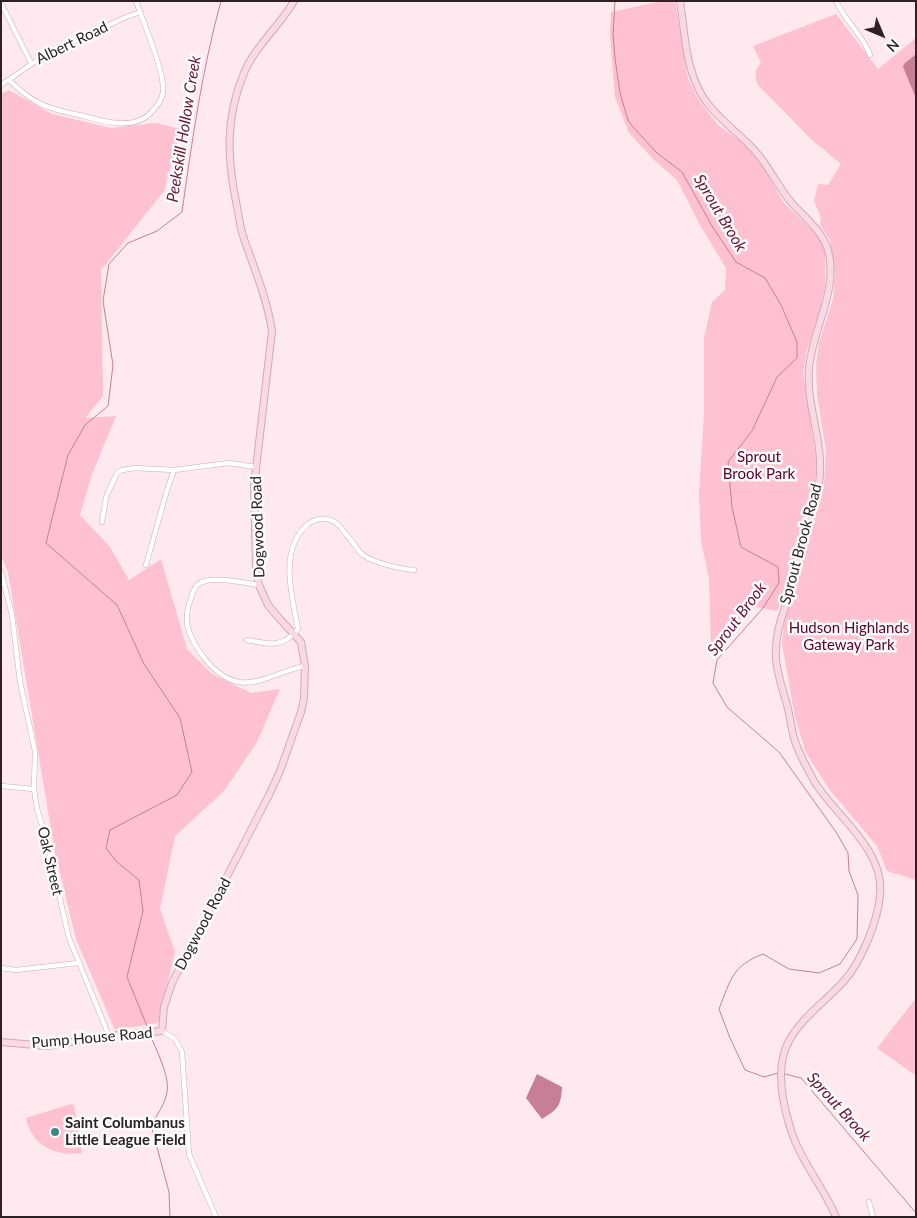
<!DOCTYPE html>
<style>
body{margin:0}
#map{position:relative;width:917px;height:1218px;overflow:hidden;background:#fee9ee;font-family:Lato,sans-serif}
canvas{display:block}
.frame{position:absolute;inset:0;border:2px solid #2d2124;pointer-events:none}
.north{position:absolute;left:857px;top:10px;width:50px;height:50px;-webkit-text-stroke:4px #fcfcfc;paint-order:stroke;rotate:135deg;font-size:14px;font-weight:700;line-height:20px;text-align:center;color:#2d2124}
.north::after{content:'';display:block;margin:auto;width:18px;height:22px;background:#2d2124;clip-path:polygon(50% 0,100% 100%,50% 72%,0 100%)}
</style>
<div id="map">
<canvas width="917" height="1218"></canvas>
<div class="frame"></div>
<div class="north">N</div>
</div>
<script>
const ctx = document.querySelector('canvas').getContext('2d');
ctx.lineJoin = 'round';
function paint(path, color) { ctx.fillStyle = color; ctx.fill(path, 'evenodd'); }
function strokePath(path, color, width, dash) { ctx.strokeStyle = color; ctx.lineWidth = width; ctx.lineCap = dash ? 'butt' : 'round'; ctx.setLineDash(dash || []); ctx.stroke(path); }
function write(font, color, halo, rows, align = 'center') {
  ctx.font = font + ' Lato,sans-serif'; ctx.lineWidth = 5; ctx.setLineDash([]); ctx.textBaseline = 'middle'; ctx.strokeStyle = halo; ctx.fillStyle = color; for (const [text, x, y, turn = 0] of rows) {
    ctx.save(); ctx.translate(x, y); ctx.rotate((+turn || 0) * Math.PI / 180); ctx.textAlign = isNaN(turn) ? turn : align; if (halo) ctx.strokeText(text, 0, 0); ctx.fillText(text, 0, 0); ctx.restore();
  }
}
paint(new Path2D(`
 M663,1h12l13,78 10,20 20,26 20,14 17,16 13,20 15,27 29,28 10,13 3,10v33l-5,24 -13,40 -4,23 14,91 -4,34 -22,56 -1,24 -13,33 -22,-4 -12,9 -21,34 -11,-1 -2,-70 -8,-39 -2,-46 5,-81v-75l8,-36 13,-12 1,-22 -26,-43 -23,-45 -23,-20 -25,-27 -14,-36 -5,-62 1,-23z
 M836,14l42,55 38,-31v842l-29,-9 -10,-25 -48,-57 -23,-36 -11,-36 -13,-73 2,-23 15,-45 2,-21 19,-53 4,-18 2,-34 -9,-55 -1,-30 3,-22 14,-44 2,-28 -5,-31 -10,-15 1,-7 -7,-17 4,-17 10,1 13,-21 -29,-24 -53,-54c-5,-8 -5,-16 2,-23l-8,-17z
 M9,90l43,24 59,14 45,-5 25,6 -17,62 -63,79 2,126 -18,22 31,-2 -24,58 -12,41 30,32 19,33 32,-21 26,90 25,25 39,19 29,-4 -23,53 -33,49 -49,45 -15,73 15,43 -17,71 -43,7 -39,-91 -21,-86 -47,-281 -7,-16v-462z
 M916,998v78l-39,-28z
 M71,1104l3,1 8,48c-25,4 -51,-7 -56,-35z`), '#fdc1d1');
paint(new Path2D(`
 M916,54v44l-13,-31 1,-3z
 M537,1074l25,13c-1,19 -4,22 -20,32l-16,-21z`), '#c67f94');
strokePath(new Path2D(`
 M615,1l-2,33 2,24 5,35 8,27 4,6 25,27 25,19 30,54 24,36 29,16 16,27 16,37v16l-20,19 -25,54 -24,31 4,45 9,40 37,20 1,16 -16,25 -46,52 -4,23 14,24 52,45 57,80 12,21 1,18 9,24 -1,44 -17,25 -21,9 -30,-4 -26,-15c-31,12 -32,25 -44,55l11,29 15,32 19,7 14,-4
 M149,1031l-22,-54 16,-66 -4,-31 -22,-18 -11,-14 4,-18 67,-35 15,-23 -12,-54 -36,-54 -27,-59 -71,-62 22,-88 17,-30 23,-19 5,-41 -10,-64 6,-37 19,-21 29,-12 25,-19c10,-71 20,-142 39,-211
 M150,1034c6,16 20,42 17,58 -2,12 -10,23 -16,33l18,67 1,25
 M785,1074l16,4 115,135`), '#c67f94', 1);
const street = new Path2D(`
 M836,1c9,20 27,34 34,54
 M1,3l30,60
 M9,80c9,9 19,17 30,23 13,7 27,9 40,12 24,6 57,18 75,-6 4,-4 8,-10 9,-17 2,-19 -20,-71 -27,-91
 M1,85l44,-30 79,-37 16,-6
 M102,522l4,-25 11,-24 5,-3 13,-2 39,2 55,-7 27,4
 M146,565l21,-75 7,-20
 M1,572l11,43 8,67 15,69 -1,38
 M259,585c-15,-2 -40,-8 -54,-4 -8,2 -12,9 -14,17 -3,8 -5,17 -4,26 5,23 28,54 52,58 19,4 46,-13 66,-16
 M247,640c21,4 35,9 51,-11 -6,-33 -20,-80 10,-105 8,-6 16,-7 25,-3 8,4 12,13 18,19 4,5 7,11 12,15 11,8 38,14 51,15
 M1,786l33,3 3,20 8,25 24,104 40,98
 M1,968l15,2 62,-7
 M162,1031l13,8 7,13 7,102 27,63
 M869,1202l4,15`);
const secondary = new Path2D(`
 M680,1c4,26 5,55 15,80 12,32 40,47 61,71 12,14 20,30 31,45 13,18 34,30 41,53 11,41 -16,79 -19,119 -3,38 16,75 10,114 -4,22 -14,42 -20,64 -4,13 -3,27 -7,40 -8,24 -18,46 -16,72 1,15 7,31 11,46 3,11 4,22 7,33 4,15 13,29 20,43 22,36 71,68 66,114 -2,26 -19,67 -36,86 -18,20 -42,36 -55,60 -14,25 -7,60 1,86 9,32 33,59 46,90
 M1,1042l46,4 62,-10 53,-5 2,-24 8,-24 97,-188 11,-24 21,-59 3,-13 1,-33 -4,-24 -23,-25 -10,-12 -9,-20 -3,-14 -2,-85 18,-155c-5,-33 -18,-63 -29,-95 -3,-9 -4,-20 -6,-29 -10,-48 -12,-89 7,-134 11,-27 36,-47 50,-72`);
strokePath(street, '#ceacb5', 5.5);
strokePath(secondary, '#ceacb5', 8);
strokePath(street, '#fff', 4.5);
strokePath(secondary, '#fad9e4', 6);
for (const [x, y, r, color] of [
 [55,1132,5,"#3d8685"]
]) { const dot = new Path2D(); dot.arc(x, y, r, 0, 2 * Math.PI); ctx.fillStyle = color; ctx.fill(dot); strokePath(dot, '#fcfcfc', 2); }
write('15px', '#2d2124', '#fcfcfc', [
 ["Albert Road",72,43,-26],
 ["Dogwood Road",258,527,-92],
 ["Sprout Brook Road",801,544,-75],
 ["Oak Street",50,861,77],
 ["Dogwood Road",203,924,-62],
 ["Pump House Road",92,1038,-5]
]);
write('15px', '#59002b', '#fcfcfc', [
 ["Sprout",759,457],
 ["Brook Park",759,474],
 ["Hudson Highlands",849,628],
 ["Gateway Park",849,645]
]);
write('bold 15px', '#2d2124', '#fcfcfc', [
 ["Saint Columbanus",65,1123],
 ["Little League Field",65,1140]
], 'left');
write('italic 16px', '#691438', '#fcfcfc', [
 ["Peekskill Hollow Creek",184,129,-81],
 ["Sprout Brook",720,213,59],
 ["Sprout Brook",737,619,-53],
 ["Sprout Brook",839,1107,48]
]);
</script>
